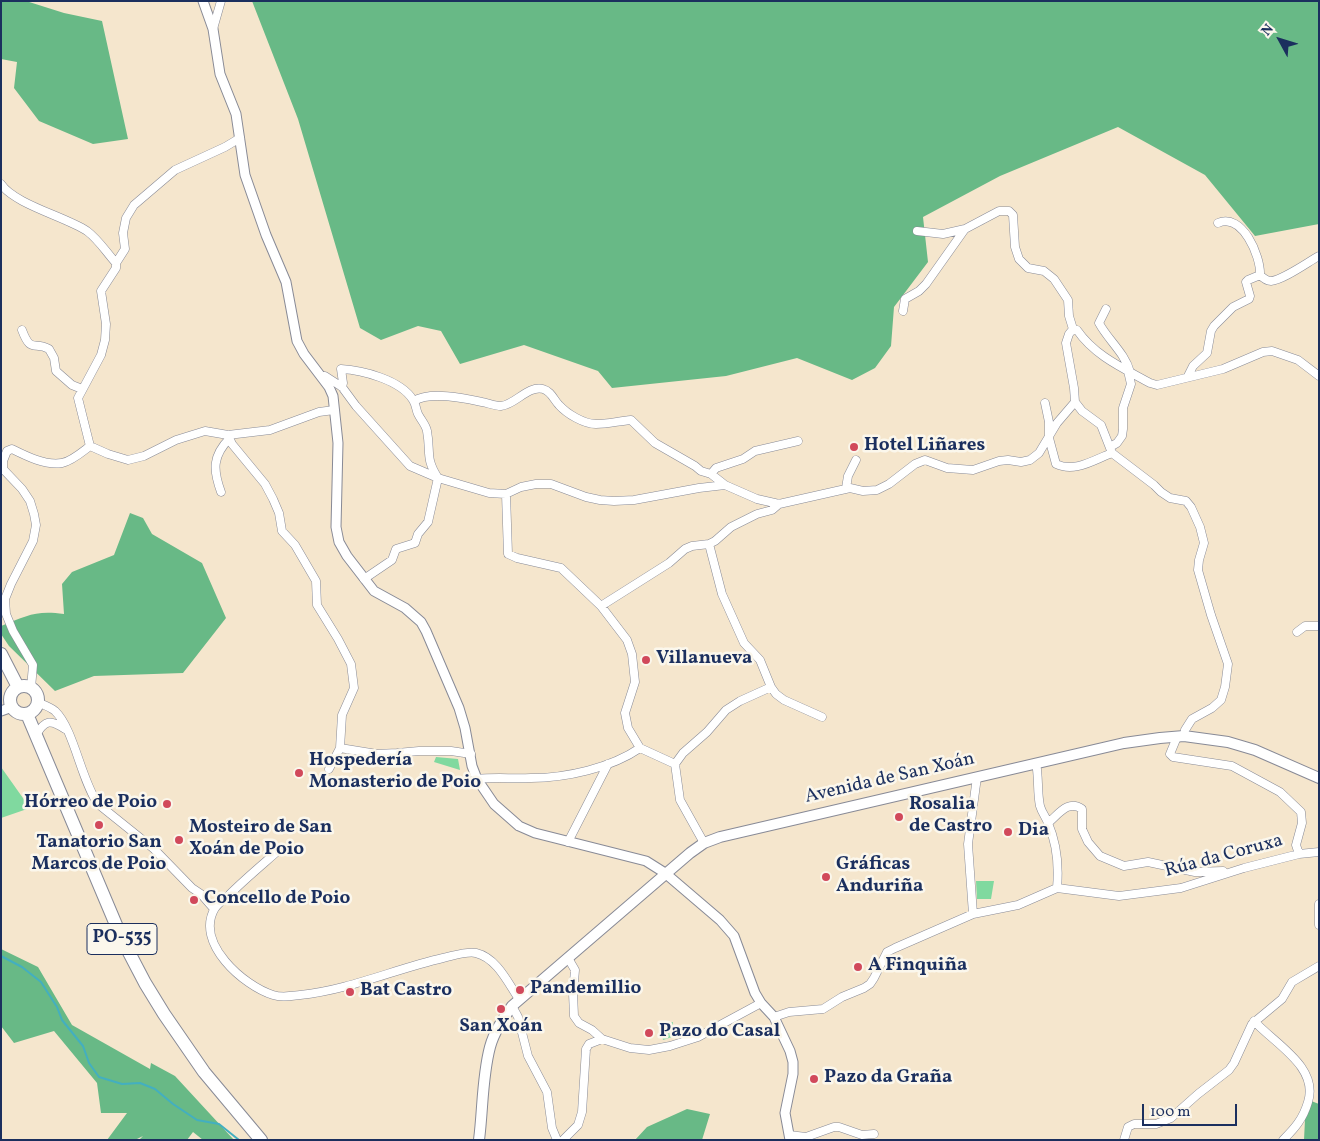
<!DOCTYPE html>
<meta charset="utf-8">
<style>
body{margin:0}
#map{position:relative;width:1320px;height:1141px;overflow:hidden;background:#f5e6cd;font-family:Vollkorn,serif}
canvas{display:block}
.frame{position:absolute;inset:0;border:2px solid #1b2f5e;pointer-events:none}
.north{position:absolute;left:1255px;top:15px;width:50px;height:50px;-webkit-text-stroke:4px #fbf7ec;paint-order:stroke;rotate:309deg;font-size:14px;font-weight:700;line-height:20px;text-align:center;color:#1b2f5e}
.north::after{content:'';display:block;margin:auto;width:18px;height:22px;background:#1b2f5e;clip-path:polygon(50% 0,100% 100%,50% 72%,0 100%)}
.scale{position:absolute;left:1142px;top:1104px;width:95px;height:22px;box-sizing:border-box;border:2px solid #1b2f5e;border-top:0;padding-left:6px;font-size:15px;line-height:18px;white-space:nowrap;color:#1b2f5e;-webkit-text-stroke:4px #fbf7ec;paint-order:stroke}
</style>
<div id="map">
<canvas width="1320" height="1141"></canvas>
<div class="frame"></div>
<div class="north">N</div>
<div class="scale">100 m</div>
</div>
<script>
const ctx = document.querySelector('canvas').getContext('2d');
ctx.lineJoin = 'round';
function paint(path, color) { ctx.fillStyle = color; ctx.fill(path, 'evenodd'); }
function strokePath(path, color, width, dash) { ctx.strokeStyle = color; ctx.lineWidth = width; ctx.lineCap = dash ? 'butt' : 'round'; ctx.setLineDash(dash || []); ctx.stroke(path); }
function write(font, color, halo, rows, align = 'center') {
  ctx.font = font + ' Vollkorn,serif'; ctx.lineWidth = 5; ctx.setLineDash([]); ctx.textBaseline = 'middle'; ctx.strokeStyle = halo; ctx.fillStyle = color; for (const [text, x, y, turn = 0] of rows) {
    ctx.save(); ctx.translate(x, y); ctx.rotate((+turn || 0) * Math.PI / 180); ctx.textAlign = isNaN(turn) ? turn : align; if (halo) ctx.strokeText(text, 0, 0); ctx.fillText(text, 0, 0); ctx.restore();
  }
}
paint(new Path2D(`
 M436,757l22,2 2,11 -26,-8z
 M1,767l29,41 -29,10z
 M976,881h18l-3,18h-14z
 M673,1022l-1,15 -9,3 -1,-5h-3v-8z`), '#80d99f');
paint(new Path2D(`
 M1,1h25l38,12 38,8 26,118 -35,5 -54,-23 -25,-33 3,-26 -16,-3z
 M252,1h1067v223l-64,12 -50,-61 -87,-48 -118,49 -77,41 5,45 -34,45 -3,39 -16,22 -23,12 -55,-22 -71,18 -114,12 -14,-17 -74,-26 -64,19 -19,-33 -23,-5 -37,14 -21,-12 -62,-209z
 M130,513l13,5 9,16 50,29 24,55 -43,55 -89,3 -39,15 -46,-45 -8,-12v-8c26,-10 34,-16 63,-12l-2,-30 10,-12 42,-17z
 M1,949l37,18 34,58 78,44 1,-6 24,13 59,64h-31l-10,-8 -6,8h-48l4,-4 -8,4h-28l20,-27h-26l-4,-30 -43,-52 -40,12 -13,-17z
 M1306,1099l13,5v36h-15z
 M687,1109l23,5 -8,26h-67l12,-13z`), '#68b986');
strokePath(new Path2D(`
 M1,956l21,11 19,15 16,25 5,13 21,26 6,17 10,14 23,7 18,-1 15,6 18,15 24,16 22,4 20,16`), '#43afc0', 2);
const minor = new Path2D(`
 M213,29l8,-28
 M1,184c13,20 65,33 86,47 12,9 19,21 29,32
 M1218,223c24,-11 43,33 42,52 3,3 7,6 11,6 12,-1 37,-19 48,-25
 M917,231l26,3 22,-5
 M1106,309l-7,14c9,17 26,30 31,49
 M903,311l2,-12 14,-8 7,-7 39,-55 34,-18h10l4,4 2,32 4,12 9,9 16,3 10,8 14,21 1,16 4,13
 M1073,329l-4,5 -3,9 8,45 1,14 7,9 19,14 11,28 42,32 7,7 9,6 16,3 5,6 9,20 4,16 -5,17 -1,10 13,45 17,49 -3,23 -4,13 -9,8 -20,11 -7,11 -1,6
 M1073,329l4,1c18,26 46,38 73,53l7,2 66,-16 40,-17 9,-1 26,9 21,16
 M22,330c9,24 12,11 27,19l5,9 2,13 16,14 10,4
 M321,376h4l17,11 14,19 54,60 28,12 51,15 17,1
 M1188,376l5,-10 14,-13 4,-22 3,-5 19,-19 16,-8 1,-3 -4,-14 2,-2 12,-5
 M342,387l1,-4 -2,-14c21,1 60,11 72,31 3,4 3,10 5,14 3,6 8,11 9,17 4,22 -2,27 11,47l-10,44 -10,12 -3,9 -19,6 -4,11 -28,19
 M414,401c16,-10 50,-3 68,1 6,1 13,4 19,4 14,-1 27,-21 42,-17 8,2 11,11 16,16 8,9 25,19 37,19 12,0 23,-3 35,-4l24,23 40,23 6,5 10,3 14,11
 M1045,403l4,19v16l7,26c19,9 37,-4 56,-11
 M228,435l4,9 33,40 8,15 6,14 3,18 13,14 21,36 1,24 21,34 13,25 3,24 -12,27 -2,33 -11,21
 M90,446l-12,-48 23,-43 4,-15 1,-16 -5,-33 15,-23v-5l9,-14 -2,-16 3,-15 8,-13 41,-35 50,-23 15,-9
 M90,446l18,8 20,6 16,-4 32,-16 29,-9 23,4 42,-5 49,-18 15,-2
 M1110,447l7,-4 5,-7 1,-7v-21l8,-24 -3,-13
 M711,474l5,-6 27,-9 12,-8 43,-10
 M846,488l2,-12 8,-16
 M221,492c-8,-22 -9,-36 9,-54
 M506,494l15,-7 15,-3h15l35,13 14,3 14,1 20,-1 65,-12 26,-3 32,14 22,5 71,-16 13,3 14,-1 12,-6 26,-20 10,-4 22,8 26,2 26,-9 9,-1 13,2 9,-2 9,-7 18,-30 18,-21
 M506,494l2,60 9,4 44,10 40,38 26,34 5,14 3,28 -10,31 3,15 12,20 35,16 5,36 24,43
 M709,544l13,50 22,49 16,17 11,27 5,7 8,6 38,17
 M601,606l68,-43 16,-14 7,-3 17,-2 6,-3 16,-14 26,-13 15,-4 7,-6
 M1297,632l8,-6h14
 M31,688l2,-23 -20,-34 -7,-17 -1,-15 6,-15 22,-43 3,-16 -2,-11 -4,-13 -8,-12 -19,-20v-8l4,-10 5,-2c14,7 34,17 50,14 10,-2 20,-11 28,-17
 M37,702c7,3 13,5 18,9 19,18 26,69 43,93l56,45 38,39 9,6 13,15
 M36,735c9,-15 14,-16 29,-6
 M1177,737l-7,17 3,3 59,9 48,26 21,20 1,11 -6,22 3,9
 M340,748l37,6 20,-1 22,-2h32l20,3
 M1036,763c3,14 1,29 4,43 2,7 6,11 8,17 9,21 11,43 9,65l62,8 62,-8 63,-20 55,-14 20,-2
 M675,764l8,-11 24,-21 19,-22 14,-9 31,-14
 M477,779c19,-2 36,0 54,-1 35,0 80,-10 109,-30
 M1048,823c10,-8 20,-24 34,-14v20l6,13 12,14 24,10 24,-4 47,10 28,-1
 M568,842l40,-78
 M279,850c-17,15 -34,29 -50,45 -5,4 -11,9 -14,13 -21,35 29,78 58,87 9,3 18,1 27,0 49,-5 95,-26 143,-37 10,-2 23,-7 33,-5 21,5 32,30 43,46
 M1319,904v21
 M973,914l-5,-70 9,-67
 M568,958l7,12 -2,23 1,23 5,7 13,7 10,9 28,9 19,2 21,-4 28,-9 63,-34
 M512,1006l6,11 10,39 19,36 5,36 5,12
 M774,1017l15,-5 34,-3 19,-12 22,-9 6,-4 4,-6 13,-26 8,-4 78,-34 45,-9 39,-17
 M1254,1021c21,23 65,46 54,81 -5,17 -13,26 -25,38
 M789,1135l17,2 28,-10h5l23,8 12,-1
 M563,1140l15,-15 4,-13 4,-63 3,-5 13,-5
 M1124,1140l4,-13 6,-3h22l15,-6 27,-24 31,-24 5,-7 18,-39 30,-25 10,-17 27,-16`);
const tertiary = new Path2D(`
 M203,1l10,28 7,45 16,40 9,61 21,60 20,47 11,59 7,13 25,33 4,9 5,47 -2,84 3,15 8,14 27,35 31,17 16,14 5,9 33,77 6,20 7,38 5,13 17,25 25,22 16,7 111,28 19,12 55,47 14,16 21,57 6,10 13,14 16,34 3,11v12l-8,39 5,27
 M1,711l11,-4`);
const secondary = new Path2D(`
 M479,1140c4,-31 3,-63 11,-93 4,-15 13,-28 22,-41l178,-153 14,-10 16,-6 404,-94 36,-5 24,-2 44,6 27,8 64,28`);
const trunk = new Path2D(`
 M1,654l17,33
 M10 700a14 14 0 1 1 28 0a14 14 0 1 1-28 0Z
 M27,714l95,225 23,44 19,31 40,58 57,68`);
strokePath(minor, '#888a96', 9);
strokePath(tertiary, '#888a96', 11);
strokePath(secondary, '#888a96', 12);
strokePath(trunk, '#888a96', 14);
strokePath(minor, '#fff', 8);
strokePath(tertiary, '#fff', 9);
strokePath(secondary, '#fff', 10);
strokePath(trunk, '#fff', 12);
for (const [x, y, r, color] of [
 [854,447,5,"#d1495b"],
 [646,660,5,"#d1495b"],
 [299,773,5,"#d1495b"],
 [167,804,5,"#d1495b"],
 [899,817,5,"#d1495b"],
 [99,825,5,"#d1495b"],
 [1008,832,5,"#d1495b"],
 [179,840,5,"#d1495b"],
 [826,877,5,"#d1495b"],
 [194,900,5,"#d1495b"],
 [858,967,5,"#d1495b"],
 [520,990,5,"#d1495b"],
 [350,992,5,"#d1495b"],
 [501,1009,5,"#d1495b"],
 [649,1033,5,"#d1495b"],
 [814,1079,5,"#d1495b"]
]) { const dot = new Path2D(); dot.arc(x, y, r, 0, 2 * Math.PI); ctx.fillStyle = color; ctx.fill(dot); strokePath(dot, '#fbf7ec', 2); }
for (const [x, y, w] of [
 [122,939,70]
]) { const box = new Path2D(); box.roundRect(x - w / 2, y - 15.5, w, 31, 4); ctx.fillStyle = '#fbf7ec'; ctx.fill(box); strokePath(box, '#1b2f5e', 1); }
write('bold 18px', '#1b2f5e', null, [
 ["PO-535",122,939]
]);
write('bold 19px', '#1b2f5e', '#fbf7ec', [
 ["Hotel Liñares",864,447],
 ["Villanueva",656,660],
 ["Hospedería",309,762],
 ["Monasterio de Poio",309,784],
 ["Hórreo de Poio",157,804,"right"],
 ["Rosalia",909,806],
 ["de Castro",909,828],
 ["Mosteiro de San",189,829],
 ["Xoán de Poio",189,851],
 ["Dia",1018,832],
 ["Tanatorio San",99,844,"center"],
 ["Marcos de Poio",99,866,"center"],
 ["Gráficas",836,866],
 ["Anduriña",836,888],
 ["Concello de Poio",204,900],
 ["A Finquiña",868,967],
 ["Pandemillio",530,990],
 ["Bat Castro",360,992],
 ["San Xoán",501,1028,"center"],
 ["Pazo do Casal",659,1033],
 ["Pazo da Graña",824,1079]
], 'left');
write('19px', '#1b2f5e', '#fbf7ec', [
 ["Avenida de San Xoán",890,779,-13],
 ["Rúa da Coruxa",1224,857,-15]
]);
</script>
